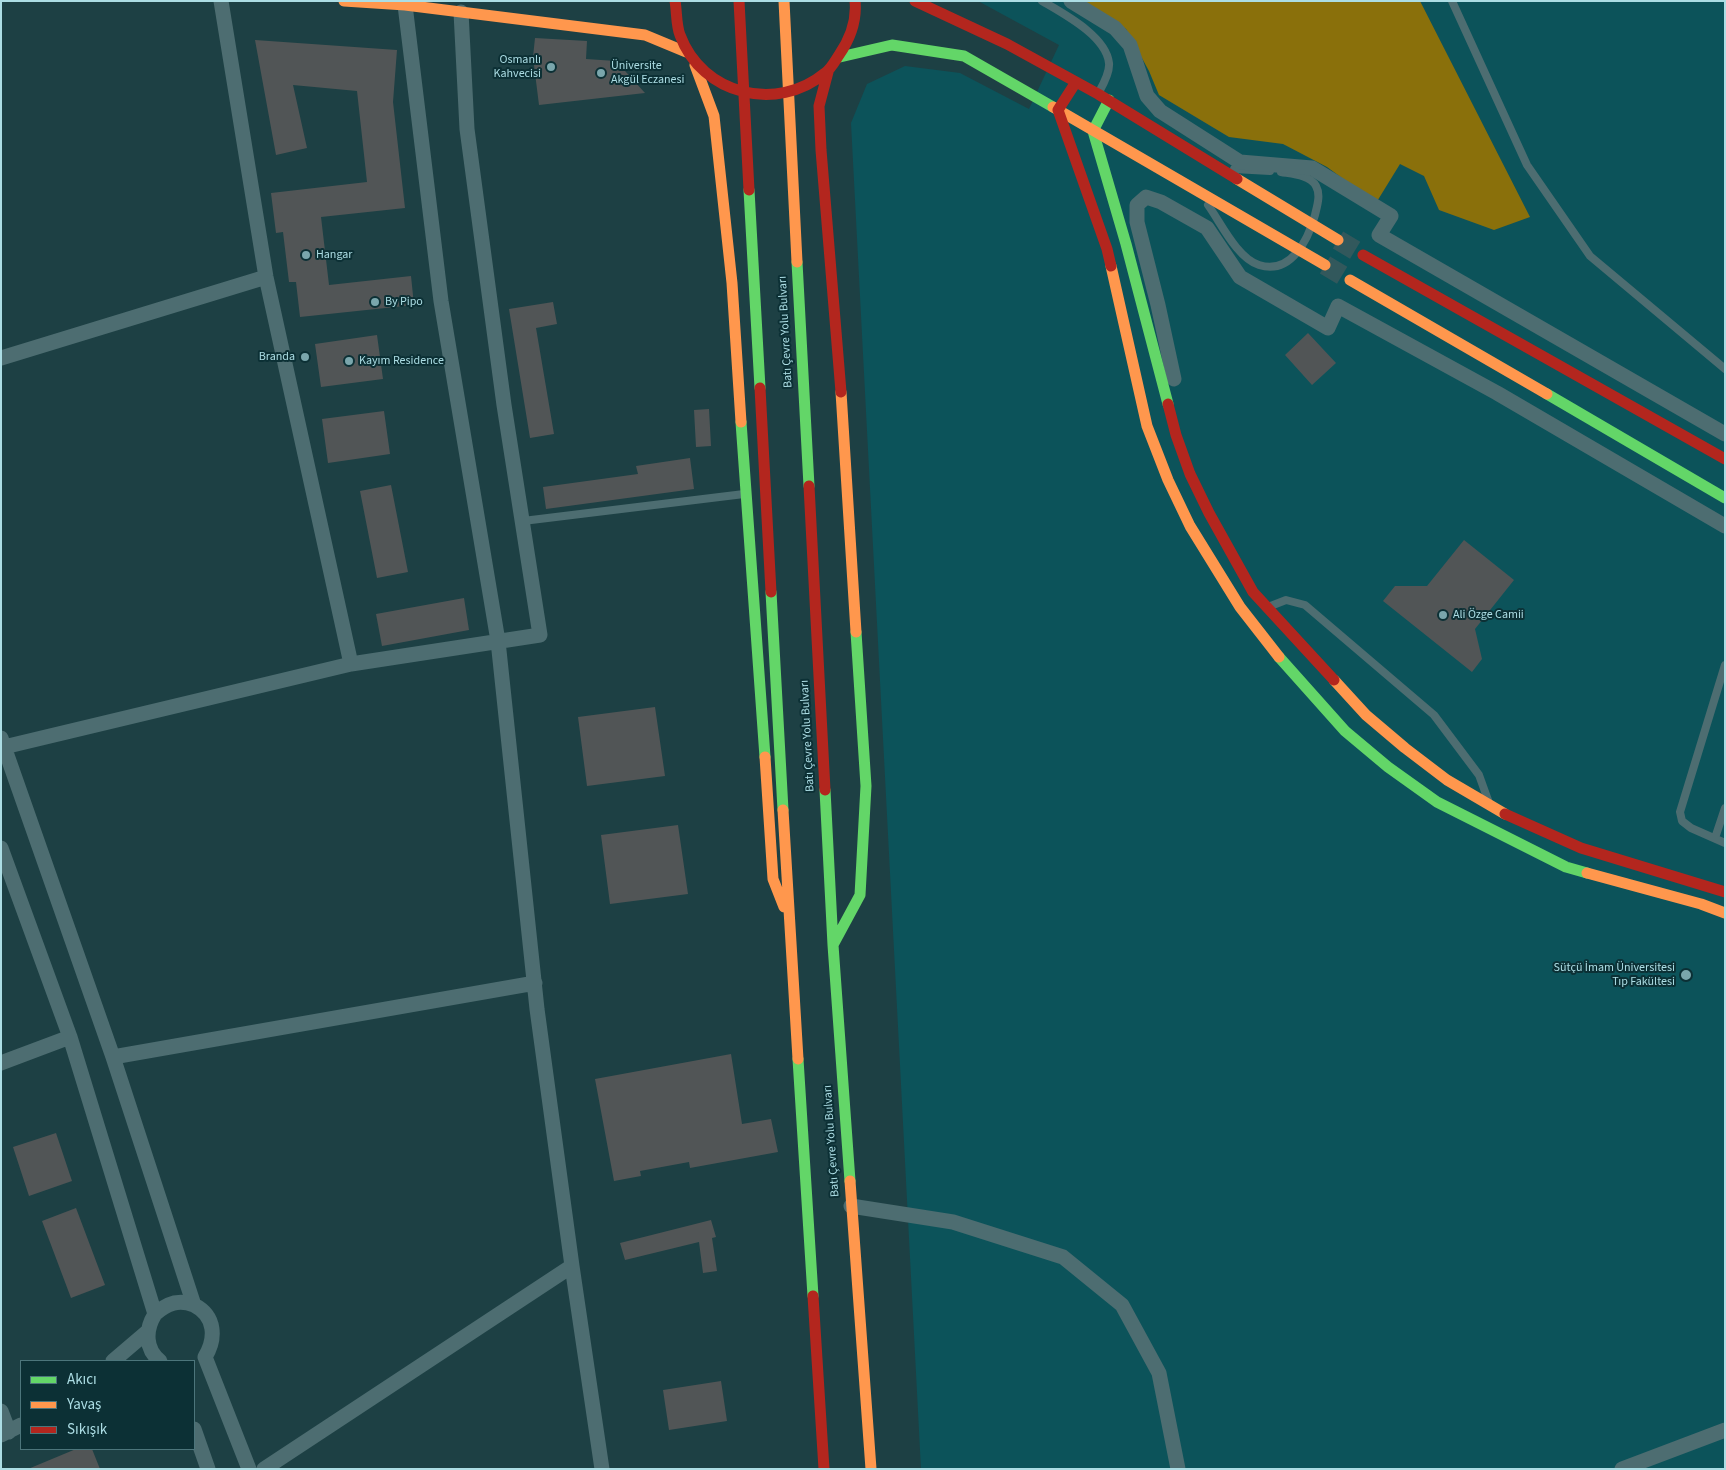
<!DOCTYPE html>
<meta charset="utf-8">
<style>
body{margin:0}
#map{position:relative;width:1726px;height:1470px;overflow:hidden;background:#1d4044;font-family:"Source Sans 3",sans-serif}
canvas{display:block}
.frame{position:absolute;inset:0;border:2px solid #acdde4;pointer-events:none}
.legend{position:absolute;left:20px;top:1360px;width:175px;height:90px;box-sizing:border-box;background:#0c3035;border:1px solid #4c757b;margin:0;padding:6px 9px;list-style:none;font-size:15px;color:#acdde4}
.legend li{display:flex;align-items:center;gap:10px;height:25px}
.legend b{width:25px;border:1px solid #4c757b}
</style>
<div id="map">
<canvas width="1726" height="1470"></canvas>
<div class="frame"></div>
<ul class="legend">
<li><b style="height:6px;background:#63d668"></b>Akıcı</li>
<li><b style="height:6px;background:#ff974d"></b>Yavaş</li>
<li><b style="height:6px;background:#b3261e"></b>Sıkışık</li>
</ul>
</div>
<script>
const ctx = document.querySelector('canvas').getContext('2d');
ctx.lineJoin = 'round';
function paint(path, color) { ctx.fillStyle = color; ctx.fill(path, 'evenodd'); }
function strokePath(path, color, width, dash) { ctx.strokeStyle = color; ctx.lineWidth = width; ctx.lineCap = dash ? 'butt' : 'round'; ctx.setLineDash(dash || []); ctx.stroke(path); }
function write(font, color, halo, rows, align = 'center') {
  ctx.font = font + ' "Source Sans 3",sans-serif'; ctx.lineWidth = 4; ctx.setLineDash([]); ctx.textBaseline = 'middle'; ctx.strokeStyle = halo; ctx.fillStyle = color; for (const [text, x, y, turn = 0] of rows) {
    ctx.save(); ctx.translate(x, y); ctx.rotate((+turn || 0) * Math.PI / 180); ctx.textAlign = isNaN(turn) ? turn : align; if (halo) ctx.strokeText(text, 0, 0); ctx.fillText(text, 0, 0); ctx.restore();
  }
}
paint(new Path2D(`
 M978,1h747v1468h-804l-70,-1346 16,-39 38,-18 55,7 69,36 30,-64z`), '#0c535a');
paint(new Path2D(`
 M1081,1h339l110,216 -36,13 -55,-20 -15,-34 -24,-12 -24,39 -49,-36 -44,-23 -54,-7 -70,-42 -10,-24 -23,-42z`), '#8a700b');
paint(new Path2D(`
 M535,38l52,3 -1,18 30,2 29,32 -106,12 -6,-48z
 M255,40l142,10 -4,52 12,106 -84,9 8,68 82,-9 3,29 -114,12 -4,-35h-7l-6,-50 -7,1 -5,-40 96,-11 -10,-91 -64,-6 14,63 -31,7z
 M553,302l4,22 -21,4 18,106 -24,4 -21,-129z
 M1308,333l28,30 -24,22 -27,-30z
 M377,335l6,44 -62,8 -6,-43z
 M709,409l2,37 -15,1 -2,-37z
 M384,411l6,43 -62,9 -6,-44z
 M690,458l4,31 -148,20 -3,-22 95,-13 -2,-8z
 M391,485l17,87 -31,6 -17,-87z
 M1464,540l50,40 -39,49 7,30 -10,13 -89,-71 12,-15h32z
 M464,598l5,32 -87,16 -6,-32z
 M655,707l10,69 -78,10 -9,-69z
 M678,825l10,69 -78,10 -9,-69z
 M731,1054l11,70 29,-5 7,33 -88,16 -1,-6 -49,9 1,5 -27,5 -19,-102z
 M56,1133l16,48 -43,15 -16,-49z
 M76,1208l29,77 -34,13 -29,-77z
 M711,1220l5,17 -4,1 5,33 -14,2 -4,-31 -74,18 -5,-17z
 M721,1381l6,40 -58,9 -6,-40z
 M76,1449h16l8,20h-72z`), '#515556');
strokePath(new Path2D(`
 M1338,240l25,15
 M1325,265l25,15`), '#32585c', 20, [20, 10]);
strokePath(new Path2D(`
 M1042,1c22,13 64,35 67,62 1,9 -6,22 -10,29
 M1452,1l75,164 63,91 135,113
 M1234,169l36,2
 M1208,205c13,18 29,53 51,60 32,10 49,-25 56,-50 2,-9 6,-20 1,-29 -6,-11 -24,-12 -35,-14
 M523,521l221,-27
 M1268,607l18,-7 19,5 129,110 45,60 9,25
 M1725,665l-45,147 2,9 9,7 34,15
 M1715,838l10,-30`), '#4d6d71', 8);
strokePath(new Path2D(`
 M221,1l45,276 85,387
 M1071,1l44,27 15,17 17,51 13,15 80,51 72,6 79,48 -12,19 346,199
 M405,5l36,296 57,340 39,368 35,257 30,203
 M1,358l265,-81
 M1174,379l-16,-74 -21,-83v-17l9,-8 15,5 46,26 33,49 88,51 10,-22 159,87 228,133
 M1,738l112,319 81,248c22,11 22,34 11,52l44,112
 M4,747l347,-83 189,-29 -36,-230 -37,-276 -6,-117
 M1,848l69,189 85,277c-10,16 -10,35 5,47
 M113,1057l422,-74
 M1,1063l69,-26
 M851,1206l102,16 110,35 59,48 37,68 19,96
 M155,1314c12,-11 24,-15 39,-9
 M113,1361l34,-29
 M1,1411l8,21
 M194,1429l14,40
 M1,1435l20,-10
 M264,1469l308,-203
 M1622,1469l103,-39`), '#4d6d71', 15);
strokePath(new Path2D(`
 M840,57l52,-12 72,11 89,51
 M1109,100l-16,31 33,113 42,160
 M749,190l11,198
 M797,262l12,224
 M1547,394l178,104
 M741,422l24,335
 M771,592l12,218
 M1279,657l66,74 43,36 49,35 129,65 21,6
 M825,790l8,155 17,236
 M833,945l27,-50 6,-109 -10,-154
 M798,1059l15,237`), '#63d668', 11);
strokePath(new Path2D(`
 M344,1l61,4 240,30 41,17
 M784,1l13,261
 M695,65l19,51 18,167 9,139
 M1053,107l272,158
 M1237,179l101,61
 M1111,266l36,160 21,54 22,46 50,81 39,50
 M1350,280l197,114
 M841,392l15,240
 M1334,680l32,35 39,33 42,32 58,34
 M765,757l8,122 11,28
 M783,810l15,249
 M1587,873l114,31 24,9
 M850,1181l21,288`), '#ff974d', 11);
strokePath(new Path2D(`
 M675,1c2,11 1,24 5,34 22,60 97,78 145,38 6,-4 10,-12 14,-18 11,-16 18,-34 16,-54
 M739,1l10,189
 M915,1l92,43 91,50 139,85
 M828,72l-9,34 2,44 20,242
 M1076,82l-18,28 49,139 4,17
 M1363,255l362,204
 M760,388l11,204
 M1168,404l8,31 14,39 19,39 44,79 81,88
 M809,486l16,304
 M1505,814l76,34 144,44
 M813,1296l11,173`), '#b3261e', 11);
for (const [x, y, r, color] of [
 [551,67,5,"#7aa6ac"],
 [601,73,5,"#7aa6ac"],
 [306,255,5,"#7aa6ac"],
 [375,302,5,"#7aa6ac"],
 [305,357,5,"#7aa6ac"],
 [349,361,5,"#7aa6ac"],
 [1443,615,5,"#7aa6ac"],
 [1686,975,6,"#7aa6ac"]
]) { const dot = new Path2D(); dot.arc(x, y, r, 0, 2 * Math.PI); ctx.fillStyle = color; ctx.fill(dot); strokePath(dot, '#0c3035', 2); }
write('12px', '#acdde4', '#0c3035', [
 ["Osmanlı",541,60,"right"],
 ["Kahvecisi",541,74,"right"],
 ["Üniversite",611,66],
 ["Akgül Eczanesi",611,80],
 ["Hangar",316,255],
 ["By Pipo",385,302],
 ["Branda",295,357,"right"],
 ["Kayım Residence",359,361],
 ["Ali Özge Camii",1453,615],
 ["Sütçü İmam Üniversitesi",1675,968,"right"],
 ["Tıp Fakültesi",1675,982,"right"]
], 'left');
write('12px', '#acdde4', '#0c3035', [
 ["Batı Çevre Yolu Bulvarı",786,332,-93],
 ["Batı Çevre Yolu Bulvarı",808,736,-93],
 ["Batı Çevre Yolu Bulvarı",832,1141,-94]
]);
</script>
